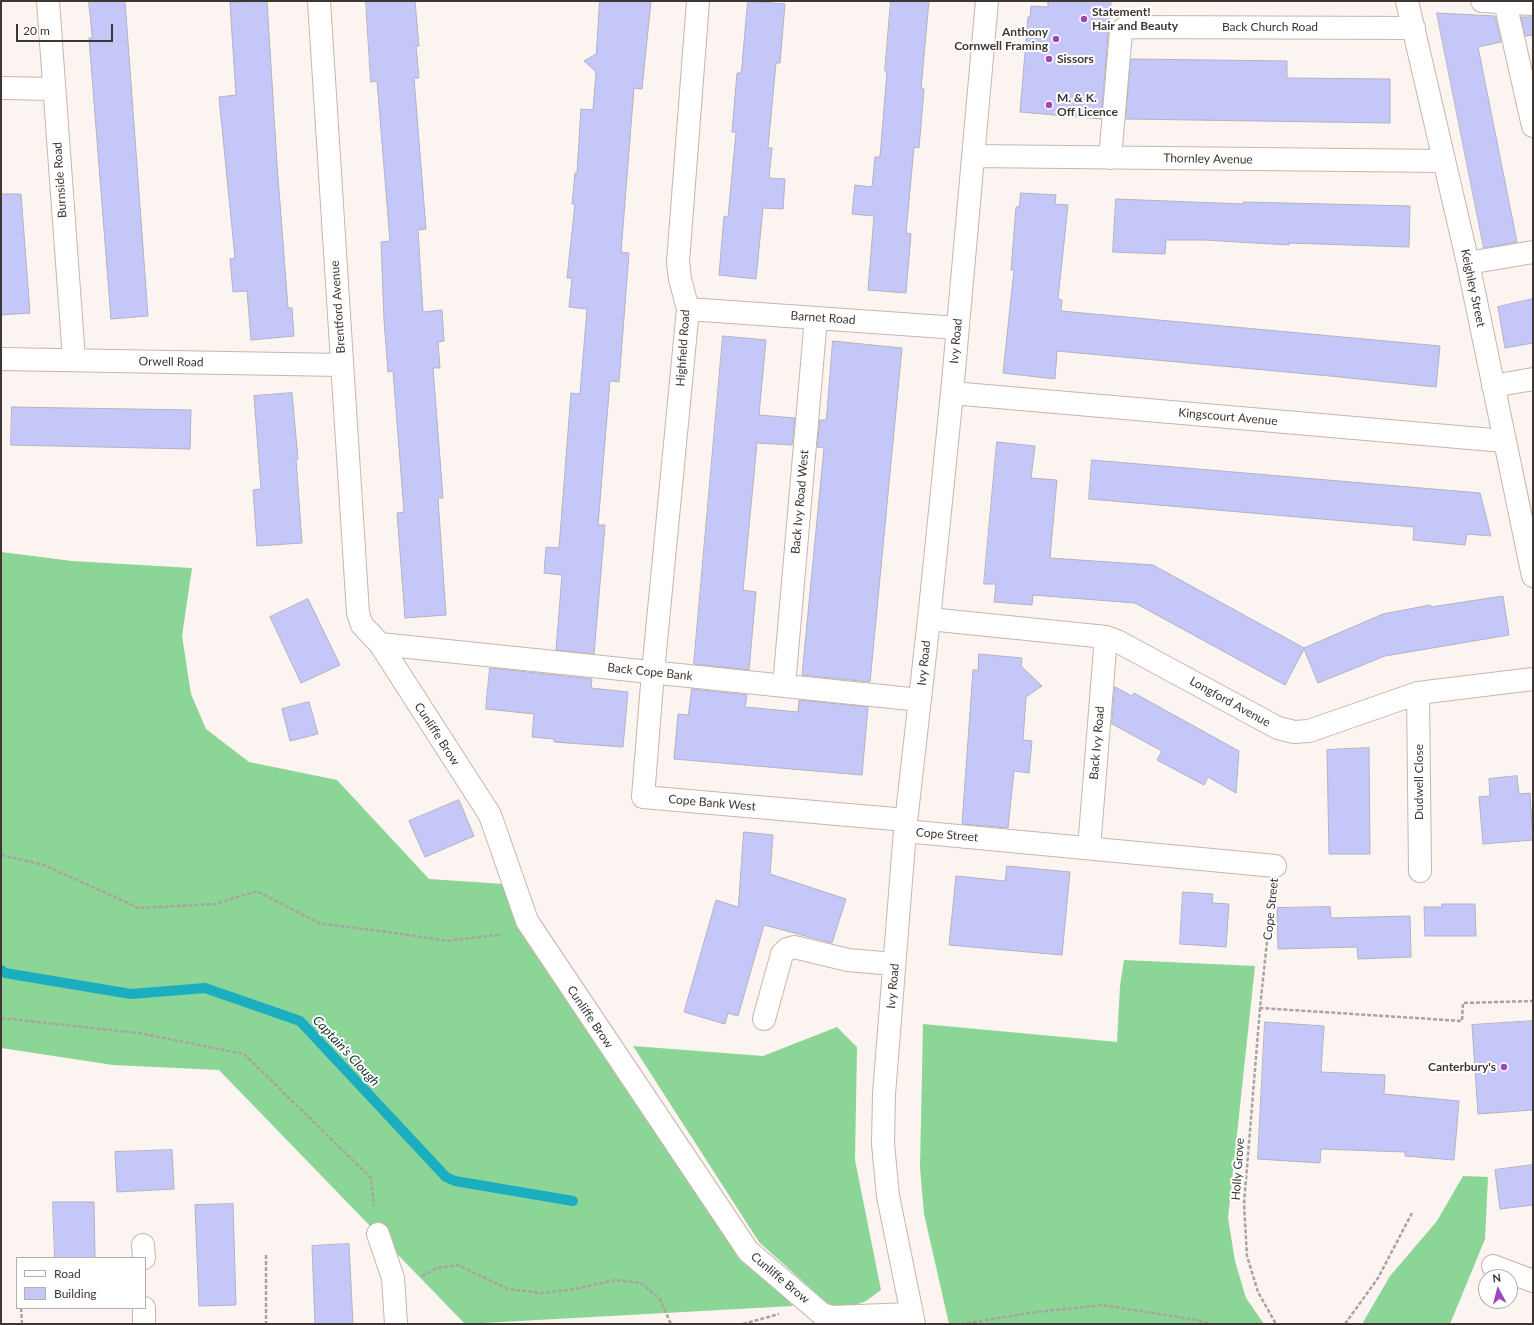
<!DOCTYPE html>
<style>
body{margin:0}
#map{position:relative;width:1534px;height:1325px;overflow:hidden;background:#fcf4f0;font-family:Lato,sans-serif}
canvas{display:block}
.frame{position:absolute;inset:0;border:2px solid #3e3632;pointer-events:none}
.legend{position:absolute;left:16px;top:1257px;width:130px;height:52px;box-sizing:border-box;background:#fff;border:1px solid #b2afad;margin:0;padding:5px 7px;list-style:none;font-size:12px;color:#3e3632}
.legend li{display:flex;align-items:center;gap:8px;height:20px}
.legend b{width:20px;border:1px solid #b2afad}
.north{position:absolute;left:1478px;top:1269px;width:40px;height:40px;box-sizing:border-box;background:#fff;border:1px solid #b2afad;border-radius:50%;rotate:353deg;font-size:11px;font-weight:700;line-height:16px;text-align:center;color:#3e3632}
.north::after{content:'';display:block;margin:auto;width:14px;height:18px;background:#9f47b4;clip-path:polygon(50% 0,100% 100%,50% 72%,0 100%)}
.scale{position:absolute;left:16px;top:24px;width:97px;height:18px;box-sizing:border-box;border:2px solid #3e3632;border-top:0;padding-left:5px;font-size:12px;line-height:14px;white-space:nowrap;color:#3e3632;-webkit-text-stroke:3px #fff;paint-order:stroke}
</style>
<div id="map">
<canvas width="1534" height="1325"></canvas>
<div class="frame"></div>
<ul class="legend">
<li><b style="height:5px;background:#fff"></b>Road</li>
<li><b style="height:11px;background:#c6c7f9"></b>Building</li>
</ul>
<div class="north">N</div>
<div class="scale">20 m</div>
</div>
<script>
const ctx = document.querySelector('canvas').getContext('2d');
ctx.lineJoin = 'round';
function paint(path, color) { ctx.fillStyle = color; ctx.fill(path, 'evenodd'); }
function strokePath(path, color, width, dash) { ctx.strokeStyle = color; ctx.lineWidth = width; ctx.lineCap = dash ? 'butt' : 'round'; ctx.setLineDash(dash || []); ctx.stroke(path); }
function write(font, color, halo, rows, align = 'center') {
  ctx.font = font + ' Lato,sans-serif'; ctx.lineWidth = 4; ctx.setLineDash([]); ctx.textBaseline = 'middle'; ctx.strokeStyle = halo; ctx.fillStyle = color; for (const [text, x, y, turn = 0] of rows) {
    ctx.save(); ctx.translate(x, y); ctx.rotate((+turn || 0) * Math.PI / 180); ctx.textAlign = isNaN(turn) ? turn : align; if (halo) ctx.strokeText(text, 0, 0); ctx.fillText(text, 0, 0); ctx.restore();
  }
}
paint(new Path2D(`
 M1,552l71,9 120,7 -10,68 9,58 15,35 43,33 88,18 92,99 75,5 10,34 220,326 59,62 -328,18 -246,-254 -106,-5 -112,-17z
 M1124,960l131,6 -27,252 7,43 11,37 18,26h-315l-25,-110 -4,-46 3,-144 194,18 3,-56z
 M837,1027l20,20 -2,113 26,130 -15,11 -21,8 -18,-6 -68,-61 -126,-196 130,10z
 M1463,1176l25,1 -3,62 -35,85h-88l28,-48 47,-55z`), '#8bd596');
strokePath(new Path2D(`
 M1,970l4,3 126,21 74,-6 95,33 146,156 9,4 118,20`), '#1aaec0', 10);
const building = new Path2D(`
 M89,1h36l23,315 -37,3 -22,-281h3z
 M267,1l10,163 11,144h4l2,28 -43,4 -4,-49 -14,1 -3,-33 5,-1 -16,-161 17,-2 -6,-92z
 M366,1h49l4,45h-3l3,32h-5l12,151 -8,1 5,82 19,-2 2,31 -6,1 2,26h-7l10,130h-5l8,117 -41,3 -8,-105 7,-1 -11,-141 -5,1 -4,-52 -3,-78 9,-1 -13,-160 -6,1z
 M600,1h51l-9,88 -8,-1 -13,164 8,1 -10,129 -9,-1 -12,144h7l-11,129 -38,-4 6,-75 -18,-2 2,-26 13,1 12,-155 9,1 7,-85 -18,-2 3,-29h-5l8,-74h-3l3,-31h2l4,-64 12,1 3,-38 -12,-11 12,-7z
 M748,1l37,3 -5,59h-4l-8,85h4l-3,30 16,1 -2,30 -20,-1 -7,71 -37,-4 5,-59 4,1 8,-85h-4l5,-59h4z
 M891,1h38l-8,88h3l-5,59 -5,-1 -8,86 5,1 -5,59 -38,-3 6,-74 -22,-2 3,-29 17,2 3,-30h5l7,-85 -2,-1z
 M1048,1h63l-10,118 -81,-7 8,-95h2l1,-11 17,1z
 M1437,13l58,3 6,26 -23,5 39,195 -33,6z
 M1521,17h12v18l-7,1z
 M1131,59l156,2v17l103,1v44l-264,-4z
 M1021,193l35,2 -1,9 13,1 -10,94 4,1 -1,11 379,35 -4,41 -106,-11 -273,-25 -2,28 -52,-6 11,-103h-3l5,-63h3z
 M1,194h20l9,119 -29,2z
 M1116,199l127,5v-2l167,4 -1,41 -120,-4v2l-85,-5h-38l-1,14 -52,-2z
 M1533,299v44l-28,5 -7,-41z
 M723,336l43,4 -7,75 36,3 -3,27 -35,-2 -14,147 13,2 -7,78 -55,-6z
 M833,341l69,7 -32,334 -68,-7 22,-227 -7,-1 3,-27h6z
 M292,393l6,66h-2l6,84 -45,3 -4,-56 8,-1 -7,-93z
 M12,407l179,3 -1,39 -179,-4z
 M997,442l38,4 -4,32 26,2 -7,78 103,7 151,83 79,-34 47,-9 1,2 72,-11 6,39 -124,21 -67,27 -14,-34 -19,36 -150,-82 -102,-8 -1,10 -38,-3 2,-18h-12z
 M1092,460l388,33 11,43 -24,-2 -2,11 -52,-5 1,-13 -325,-28z
 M308,599l32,66 -39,18 -31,-66z
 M979,654l43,4 -1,8 21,20 -16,11 -3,43 9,1 -3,32 -15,-2 -6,57 -46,-4 11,-154h5z
 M490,668l102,11 -1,9 37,4 -5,55 -69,-5v-3l-22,-2 2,-23 -48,-5z
 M1115,687l17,9 2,-3 105,58 -3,42 -28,-16 -4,8 -47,-25 5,-9 -50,-27z
 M692,689l55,6 -2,12 53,5 1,-12 69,7 -6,68 -188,-16 4,-45 10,1z
 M309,702l9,32 -28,7 -8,-32z
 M1369,748l1,106h-41l-2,-104z
 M1517,776l2,18 11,-1 3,47 -50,4 -4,-47 11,-1 -1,-17z
 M459,800l15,36 -49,21 -16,-36z
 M744,832l29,3 -3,39 76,25 -14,44 -68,-18 -26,91 -10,-3 -3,11 -41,-12 32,-112 22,7z
 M1007,866l63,6 -8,83 -113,-10 7,-69 49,5z
 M1183,892l30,2 -1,9 17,1 -3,43 -46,-3z
 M1442,904h33l1,32h-51l-1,-29h18z
 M1330,907l1,11 79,-2 1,41 -53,2 -1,-12 -79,2 -1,-41z
 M1533,1021v89l-55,4 -6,-89z
 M1265,1022l59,4 -3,46 64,3 -1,19 75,7 -5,59 -49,-4v-4l-84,-3 -1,14 -62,-4z
 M172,1150l2,39 -57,3 -2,-40z
 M1533,1165v40l-33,4 -5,-39z
 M53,1202h41l1,56h-40z
 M233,1204l3,101 -37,1 -4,-101z
 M349,1244l4,80h-38l-3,-78z`);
paint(building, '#c6c7f9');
strokePath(building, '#b1b2c4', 1);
const minor = new Path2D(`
 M48,1l26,358
 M319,1l39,612 4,12 18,19 110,171 37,106 6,9 215,321 74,63 10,3 79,-3
 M698,1l-20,261 2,17 8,30 -35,363 -10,125 263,23
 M1407,1l61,262 65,313
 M1482,1l51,3
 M1505,2l28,124
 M1,88l53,1
 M973,156l471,5
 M1110,158l11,-127 5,-4 288,1
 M1468,263l65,-11
 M688,309l270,19
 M1,359l340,6
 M1493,386l40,-7
 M952,393l552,48
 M929,619l177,18 11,4 161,87 16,4 15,-1 109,-38 115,-14
 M380,644l540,56
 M784,686l32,-368
 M1418,693l2,178
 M905,831l370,35
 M1089,848l17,-211
 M764,1019l18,-65 5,-5 7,-2 54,13 46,4
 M378,1234l15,44 3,46
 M143,1245l1,13
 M1493,1266l40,15
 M144,1308v16
 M914,1324l-26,-128 -5,-52 1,-50 21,-263 24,-212 23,-226 35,-392`);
strokePath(minor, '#c9b5ab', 24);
strokePath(new Path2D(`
 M1,855l43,10 95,43 76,-4 42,-13 64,33 53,6 74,11 54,-7
 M1272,894l-12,114 202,13 1,-18 70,-2
 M1260,1008l-16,196 3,52 11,36 18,32
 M1,1018l138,15 105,21 127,124 3,28
 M266,1255v69
 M422,1276l15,-8 21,-3 50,24 35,4 32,-4 40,-9 26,3 19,16 11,25
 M21,1308l1,16
 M743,1324l36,-10
 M961,1324l75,-12 66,-7 95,15 14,4
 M1345,1324l33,-46 34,-65`), '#aba39f', 2.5, [4, 2]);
strokePath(minor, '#fff', 22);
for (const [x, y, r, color] of [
 [1084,19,4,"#9f47b4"],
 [1056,39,4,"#9f47b4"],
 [1049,59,4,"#9f47b4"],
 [1049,105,4,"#9f47b4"],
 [1504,1067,4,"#9f47b4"]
]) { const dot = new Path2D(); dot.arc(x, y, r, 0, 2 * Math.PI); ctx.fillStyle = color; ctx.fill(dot); strokePath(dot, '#fff', 1.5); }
write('bold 12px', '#3e3632', '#fff', [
 ["Statement!",1092,12],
 ["Hair and Beauty",1092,26],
 ["Anthony",1048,32,"right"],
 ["Cornwell Framing",1048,46,"right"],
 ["Sissors",1057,59],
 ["M. & K.",1057,98],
 ["Off Licence",1057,112],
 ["Canterbury's",1496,1067,"right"]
], 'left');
write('12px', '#3e3632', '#fff', [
 ["Back Church Road",1270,27],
 ["Thornley Avenue",1208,159,1],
 ["Burnside Road",60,180,-94],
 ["Keighley Street",1473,288,78],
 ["Brentford Avenue",338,307,-94],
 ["Barnet Road",823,318,4],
 ["Ivy Road",956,341,-85],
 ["Highfield Road",683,348,-86],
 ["Orwell Road",171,362,1],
 ["Kingscourt Avenue",1228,417,5],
 ["Back Ivy Road West",800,502,-85],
 ["Ivy Road",924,663,-84],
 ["Back Cope Bank",650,672,6],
 ["Longford Avenue",1230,702,29],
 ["Cunliffe Brow",437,734,57],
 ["Back Ivy Road",1097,743,-85],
 ["Dudwell Close",1419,782,-90],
 ["Cope Bank West",712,803,5],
 ["Cope Street",947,835,5],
 ["Cope Street",1271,909,-84],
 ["Ivy Road",893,986,-85],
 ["Cunliffe Brow",590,1017,56],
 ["Holly Grove",1238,1169,-86],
 ["Cunliffe Brow",780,1278,40]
]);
write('italic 13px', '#182e32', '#fff', [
 ["Captain's Clough",346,1051,47]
]);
</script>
